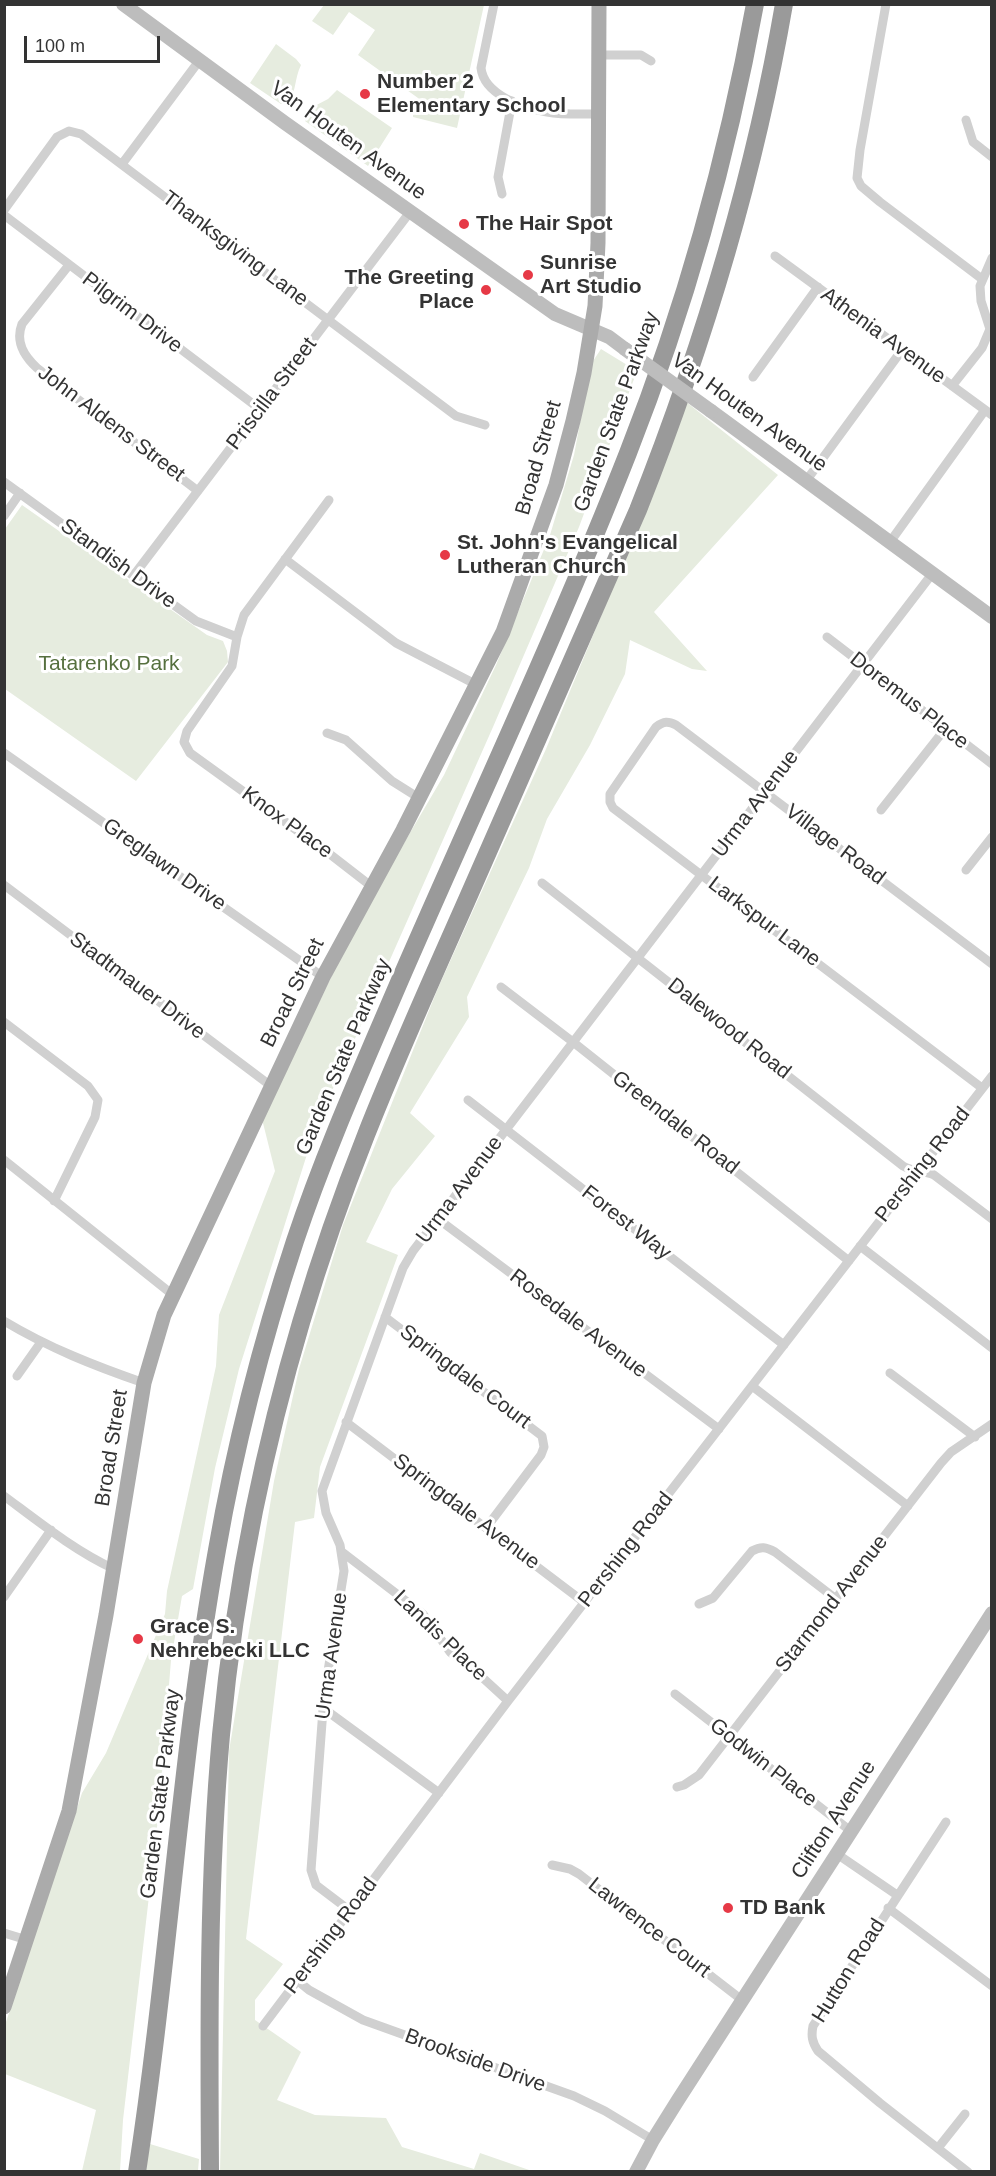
<!DOCTYPE html>
<style>
body{margin:0}
#map{position:relative;width:996px;height:2176px;overflow:hidden;background:#fff;font-family:Arial,sans-serif}
canvas{display:block}
.frame{position:absolute;inset:0;border:6px solid #333;pointer-events:none}
.scale{position:absolute;left:24px;top:36px;width:136px;height:27px;box-sizing:border-box;border:3px solid #333;border-top:0;padding-left:8px;font-size:18px;line-height:21px;white-space:nowrap;color:#333;-webkit-text-stroke:4px #fff;paint-order:stroke}
</style>
<div id="map">
<canvas width="996" height="2176"></canvas>
<div class="frame"></div>
<div class="scale">100 m</div>
</div>
<script>
const ctx = document.querySelector('canvas').getContext('2d');
ctx.lineJoin = 'round';
function paint(path, color) { ctx.fillStyle = color; ctx.fill(path, 'evenodd'); }
function strokePath(path, color, width, dash) { ctx.strokeStyle = color; ctx.lineWidth = width; ctx.lineCap = dash ? 'butt' : 'round'; ctx.setLineDash(dash || []); ctx.stroke(path); }
function write(font, color, halo, rows, align = 'center') {
  ctx.font = font + ' Arial,sans-serif'; ctx.lineWidth = 6; ctx.setLineDash([]); ctx.textBaseline = 'middle'; ctx.strokeStyle = halo; ctx.fillStyle = color; for (const [text, x, y, turn = 0] of rows) {
    ctx.save(); ctx.translate(x, y); ctx.rotate((+turn || 0) * Math.PI / 180); ctx.textAlign = isNaN(turn) ? turn : align; if (halo) ctx.strokeText(text, 0, 0); ctx.fillText(text, 0, 0); ctx.restore();
  }
}
paint(new Path2D(`
 M324,5h160l-27,123 -44,-11v-10l5,-9 -60,-43 17,-25 -26,-18 -16,23 -21,-14z
 M276,44l20,15 5,6c-7,15 -4,23 -12,38l-8,1 -31,-21z
 M337,90l55,38 -24,38 -63,-45 2,-11 21,-11z
 M601,349l36,22 -58,156 -86,200 -178,402 -76,240 -24,99 -22,121 -11,7 -11,64 -12,150 -36,310 -3,51h-38l14,-61 -91,-36 -1,-46 78,-235 24,-40 59,-139 2,-23 49,-225 3,-51 56,-144 -13,-52 98,-201 84,-143 52,-110 54,-130 24,-80 17,-91z
 M685,401l93,74 -124,137 53,59 -15,-2 -62,-29 -5,34 -35,71 -43,74 -18,49 -62,129 2,20 -59,96 25,23 -43,53 -26,53 32,13 -78,212 -6,51 -19,4 -49,417 37,25 -28,36v20l46,32 -24,48 38,15 71,3 16,29 72,22 6,-16 52,18 -312,1 9,-421 45,-270 25,-112 44,-144 95,-237 108,-239 93,-225z
 M22,505l185,130 16,6 4,10 1,11 -92,119 -131,-92v-160z
 M150,2144l49,15 -1,12 -53,1z`), '#e6ecdf');
strokePath(new Path2D(`
 M494,4l-13,64c3,27 42,40 66,44 16,3 34,2 51,2
 M886,4l-26,146 -3,28 4,8 19,16 102,77
 M598,55h43l10,6
 M966,120l7,22 19,15
 M122,164l77,-103
 M502,194l-4,-17 14,-76
 M4,210l53,-73 12,-6 12,3 375,282 29,9
 M4,215l257,195
 M775,256l217,159
 M69,265l-47,59c-7,18 2,32 15,44l161,123
 M753,377l65,-90
 M952,386l30,-38 8,-19 -9,-28 -1,-15 12,-28
 M806,481l96,-131
 M4,482l192,139 41,16
 M329,500l-85,115 -7,22 -5,29 -45,65 -3,11 6,11 141,102 40,31
 M4,516l16,-23
 M890,542l95,-132
 M285,559l111,84 81,42
 M134,575l276,-363
 M827,637l165,127
 M327,733l19,7 46,41 27,17
 M4,753l319,224
 M881,810l64,-81
 M966,870l26,-33
 M542,883l361,283c10,6 21,4 31,9l58,44
 M4,885l267,201
 M501,987l72,55 276,219
 M4,1022l84,64 10,14 -3,17 -41,84
 M982,1088l-369,-280 -3,-6v-8l46,-67c8,-6 12,-6 20,-2l316,239
 M468,1100l316,245
 M4,1160l169,135
 M438,1219l281,210
 M860,1246l132,102
 M385,1317l157,119 2,11 -3,8 -55,73
 M4,1321c45,27 91,45 140,62
 M890,1373l85,64
 M17,1376l24,-34
 M752,1386l156,120
 M346,1422l239,181
 M4,1496c35,26 71,55 110,73
 M342,1552l81,62 27,38 22,16 36,33
 M4,1597l47,-67
 M699,1604l14,-6 39,-47c9,-5 14,-4 23,1l61,47
 M675,1694l177,138
 M323,1708l116,85
 M677,1787l7,-2 15,-10 242,-312 10,-11 41,-28
 M946,1822l-133,204c-2,10 -1,16 5,25l62,52 88,69
 M837,1854l60,41
 M552,1865l18,4 9,5 163,126
 M888,1908l104,78
 M349,1910l-33,-25 -5,-15 13,-174 20,-125 -4,-26 -14,-32 -4,-22 81,-223 10,-17 519,-677
 M4,1933l23,7
 M298,1981l11,9 54,30 211,76 31,15 48,29
 M263,2026l245,-325 484,-625
 M938,2148l27,-34`), '#d0d0d0', 9);
strokePath(new Path2D(`
 M123,4l162,119 270,191 54,23 16,12
 M711,411l281,206
 M636,2172l17,-32 25,-40 314,-487`), '#bdbdbd', 14);
strokePath(new Path2D(`
 M4,2007l65,-196 37,-196 38,-232 20,-68 159,-338 80,-147 100,-198 53,-147 17,-64 11,-48 11,-67 3,-63 1,-239`), '#ababab', 15);
strokePath(new Path2D(`
 M137,2172c32,-207 43,-416 80,-622 18,-104 45,-209 78,-309 29,-87 66,-170 102,-254 77,-178 160,-353 231,-534 57,-145 99,-295 127,-449
 M210,2172c-1,-146 -2,-292 11,-437 7,-75 18,-150 33,-224 26,-128 64,-255 112,-376 31,-79 66,-156 100,-233 58,-130 115,-261 172,-392 65,-164 116,-332 146,-506`), '#9a9a9a', 18);
strokePath(new Path2D(`
 M625,349l86,62`), '#bdbdbd', 14);
for (const [x, y, r, color] of [
 [365,94,6,"#e63946"],
 [464,224,6,"#e63946"],
 [528,275,6,"#e63946"],
 [486,290,6,"#e63946"],
 [445,555,6,"#e63946"],
 [138,1639,6,"#e63946"],
 [728,1908,6,"#e63946"]
]) { const dot = new Path2D(); dot.arc(x, y, r, 0, 2 * Math.PI); ctx.fillStyle = color; ctx.fill(dot); strokePath(dot, '#fff', 2); }
write('bold 21px', '#333', '#fff', [
 ["Number 2",377,82],
 ["Elementary School",377,106],
 ["The Hair Spot",476,224],
 ["Sunrise",540,263],
 ["Art Studio",540,287],
 ["The Greeting",474,278,"right"],
 ["Place",474,302,"right"],
 ["St. John's Evangelical",457,543],
 ["Lutheran Church",457,567],
 ["Grace S.",150,1627],
 ["Nehrebecki LLC",150,1651],
 ["TD Bank",740,1908]
], 'left');
write('21px', '#333', '#fff', [
 ["Van Houten Avenue",348,141,36],
 ["Thanksgiving Lane",235,249,37],
 ["Pilgrim Drive",132,313,37],
 ["Athenia Avenue",883,336,36],
 ["Priscilla Street",272,394,-53],
 ["Garden State Parkway",617,412,-70],
 ["Van Houten Avenue",749,413,36],
 ["John Aldens Street",111,424,37],
 ["Broad Street",539,458,-74],
 ["Standish Drive",118,564,36],
 ["Doremus Place",909,701,38],
 ["Urma Avenue",756,804,-53],
 ["Knox Place",287,823,36],
 ["Village Road",835,845,37],
 ["Greglawn Drive",164,865,35],
 ["Larkspur Lane",764,922,37],
 ["Stadtmauer Drive",137,986,37],
 ["Broad Street",293,993,-64],
 ["Dalewood Road",729,1029,38],
 ["Garden State Parkway",344,1057,-67],
 ["Greendale Road",675,1123,38],
 ["Pershing Road",923,1165,-52],
 ["Urma Avenue",460,1190,-53],
 ["Forest Way",626,1223,38],
 ["Rosedale Avenue",578,1324,37],
 ["Springdale Court",465,1377,37],
 ["Broad Street",112,1448,-81],
 ["Springdale Avenue",466,1512,37],
 ["Pershing Road",626,1550,-52],
 ["Starmond Avenue",832,1604,-52],
 ["Landis Place",440,1636,44],
 ["Urma Avenue",332,1656,-82],
 ["Godwin Place",763,1763,38],
 ["Garden State Parkway",161,1794,-83],
 ["Clifton Avenue",834,1820,-57],
 ["Lawrence Court",649,1928,38],
 ["Pershing Road",331,1936,-53],
 ["Hutton Road",849,1971,-58],
 ["Brookside Drive",475,2061,20]
]);
write('21px', '#56703f', '#fff', [
 ["Tatarenko Park",109,664]
]);
</script>
